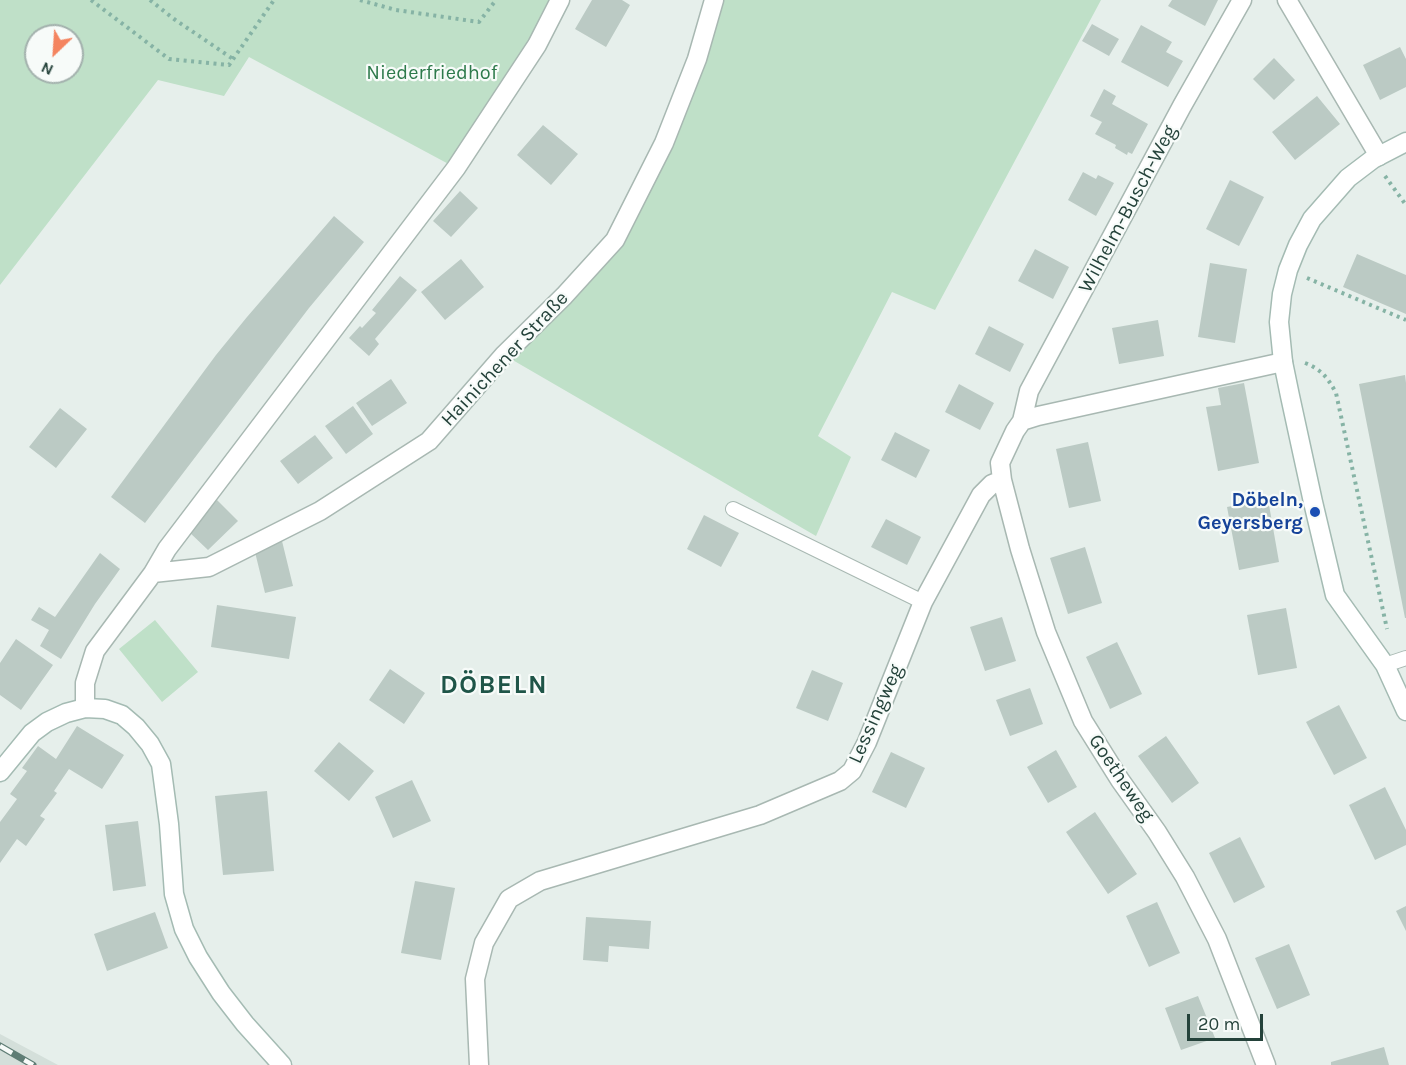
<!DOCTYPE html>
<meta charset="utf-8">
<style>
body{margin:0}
#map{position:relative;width:1406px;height:1065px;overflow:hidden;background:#e6efeb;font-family:Karla,sans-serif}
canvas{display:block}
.north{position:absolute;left:24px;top:24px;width:60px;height:60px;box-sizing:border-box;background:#f7fbf9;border:2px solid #a3b1ad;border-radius:50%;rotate:205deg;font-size:16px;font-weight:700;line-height:24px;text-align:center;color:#24423a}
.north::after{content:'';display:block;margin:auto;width:21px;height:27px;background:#f4845f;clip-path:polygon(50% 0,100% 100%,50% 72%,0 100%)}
.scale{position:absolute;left:1187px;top:1014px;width:76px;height:27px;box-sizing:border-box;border:3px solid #24423a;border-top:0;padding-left:8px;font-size:18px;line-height:21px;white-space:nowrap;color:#24423a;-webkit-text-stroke:4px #f7fbf9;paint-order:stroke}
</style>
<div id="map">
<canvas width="1406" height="1065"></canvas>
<div class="north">N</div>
<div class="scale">20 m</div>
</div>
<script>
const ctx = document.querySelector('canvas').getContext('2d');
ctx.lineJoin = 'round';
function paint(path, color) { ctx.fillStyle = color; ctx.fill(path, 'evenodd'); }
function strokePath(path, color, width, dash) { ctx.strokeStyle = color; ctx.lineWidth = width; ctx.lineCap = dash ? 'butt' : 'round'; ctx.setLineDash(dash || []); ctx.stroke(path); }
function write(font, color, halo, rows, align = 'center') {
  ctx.font = font + ' Karla,sans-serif'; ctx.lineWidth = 4.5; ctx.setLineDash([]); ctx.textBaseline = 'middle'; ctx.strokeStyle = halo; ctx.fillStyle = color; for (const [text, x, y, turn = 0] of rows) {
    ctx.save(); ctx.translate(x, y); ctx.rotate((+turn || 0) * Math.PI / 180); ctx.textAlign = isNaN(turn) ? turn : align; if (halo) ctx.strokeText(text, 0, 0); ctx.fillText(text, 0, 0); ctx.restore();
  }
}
paint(new Path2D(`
 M0,1034l58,31h-58z`), '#d4dfda');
paint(new Path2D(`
 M0,0h560l-104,168 -207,-111 -25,39 -66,-16 -158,205zM36,36h36v36h-36z
 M717,0h384l-166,310 -43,-18 -74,144 33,21 -35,79 -312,-181 111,-115z
 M155,620l43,52 -36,30 -43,-53z`), '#bfe0c8');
paint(new Path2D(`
 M592,0h30l8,5 -24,42 -31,-18z
 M1172,0h46l-13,26 -37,-20z
 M1092,24l27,15 -10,17 -27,-15z
 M1141,25l31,17 -6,10 17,9 -15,26 -47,-25z
 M1400,47l6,12v28l-26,13 -17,-35z
 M1274,58l21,22 -21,20 -21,-21z
 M1104,89l12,7 -4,8 36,20 -16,30 -4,-2 -1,3 -12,-7 1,-3 -21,-11 7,-12 -12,-6z
 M1317,96l23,28 -45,36 -23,-28z
 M543,125l35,29 -27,31 -34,-30z
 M1083,172l13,7 2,-4 16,8 -18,33 -28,-16z
 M1230,180l34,17 -25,49 -33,-17z
 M460,191l18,17 -27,29 -18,-16z
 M334,216l30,26 -55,66 -164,215 -34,-26 105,-142 31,-38z
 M1035,249l34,18 -16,32 -35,-18z
 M1357,254l49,21v39l-63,-27z
 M461,259l23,28 -39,33 -24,-28z
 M1210,263l37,6 -12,74 -37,-6z
 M400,276l17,14 -42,49 4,5 -10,12 -20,-18 11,-12 2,2 14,-15 -4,-3z
 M1158,320l6,36 -45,8 -7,-36z
 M989,326l35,18 -14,28 -35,-18z
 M1405,375l1,8v235h-1l-46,-234z
 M391,379l16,24 -35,23 -16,-23z
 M1244,383l15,80 -41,8 -12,-64 15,-2 -3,-17z
 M959,384l35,19 -14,27 -35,-18z
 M353,406l20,28 -27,20 -21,-28z
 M60,408l27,21 -31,39 -27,-21z
 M895,432l35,18 -14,28 -35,-18z
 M315,435l18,23 -35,26 -18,-23z
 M1088,442l13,59 -32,7 -13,-59z
 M1268,499l11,63 -40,8 -12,-63z
 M217,500l21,21 -30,29 -21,-20z
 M704,515l35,18 -18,34 -34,-18z
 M886,519l35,18 -14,28 -36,-18z
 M282,541l11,45 -28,7 -11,-45z
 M1085,547l17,56 -34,11 -18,-56z
 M100,553l20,16 -25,35 -34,55 -21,-13 9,-16 -18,-10 8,-13 16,10z
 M217,605l79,12 -7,42 -78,-12z
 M1286,608l11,60 -39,7 -11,-60z
 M1002,617l14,44 -31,10 -15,-44z
 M16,639l37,26 -32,45 -21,-15v-32z
 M1117,642l25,52 -32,15 -24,-52z
 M390,669l35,24 -21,31 -35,-24z
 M812,670l31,13 -15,38 -32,-13z
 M1030,688l13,36 -33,12 -14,-36z
 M1339,705l28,53 -33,17 -28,-53z
 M77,726l47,29 -22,34 -33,-20 -15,22 3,2 -17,23 5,3 -19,27 -9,-7 -17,24v-41l17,-23 -7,-5 17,-23 -5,-3 16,-22 18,13z
 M1166,736l33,47 -27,20 -34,-47z
 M339,742l35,29 -25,30 -35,-30z
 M1056,750l21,37 -29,16 -21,-36z
 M891,752l34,16 -19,40 -34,-16z
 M412,780l19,41 -38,17 -18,-41z
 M1385,787l21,43v15l-31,15 -26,-55z
 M267,791l7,80 -51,4 -8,-79z
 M1095,812l42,62 -29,20 -42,-62z
 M138,821l8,65 -33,5 -8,-66z
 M1240,837l25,50 -31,16 -25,-50z
 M415,881l40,7 -14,72 -40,-7z
 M1157,902l23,51 -31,14 -23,-51z
 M1406,906v25l-10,-20z
 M155,912l13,36 -61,23 -13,-37z
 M586,917l65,4 -2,28 -40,-3 -1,16 -25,-2z
 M1289,944l21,51 -33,14 -22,-51z
 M1198,996l17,42 -34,12 -16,-42z
 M1384,1047l5,18h-58v-3z`), '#bbcac4');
const service = new Path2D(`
 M733,509l190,93
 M1385,665l21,-7`);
const minor = new Path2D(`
 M1287,0l92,156
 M1022,421l7,-30 153,-285 60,-106
 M1002,480l18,69 26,83 37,89 37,59 37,52 28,45 32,62 49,126
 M153,573l56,-6 111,-56 109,-70 75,-86 60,-59 51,-56 49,-97 33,-84 17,-59
 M85,708v-25l10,-32 58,-78 14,-24 289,-381 81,-123 23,-45
 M479,1065l-4,-86 9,-36 25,-44 31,-18 220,-66 80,-34 12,-10 15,-29 56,-140 58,-107 11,-11 10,-4 -2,-17 15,-32 7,-10 16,-5 245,-54`);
const secondary = new Path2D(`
 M1406,142l-33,17 -25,19 -36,41 -14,26 -10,25 -6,24 -3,28 4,40 7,34 23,106 22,93 50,70 21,46
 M0,772l32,-39 15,-11 19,-9 19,-5 20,1 17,6 14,12 14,17 11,20 8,60 5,70 10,35 14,28 23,36 24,31 37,41`);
strokePath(service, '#a8b8b2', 16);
strokePath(minor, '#a8b8b2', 21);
strokePath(secondary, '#a4bbb3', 21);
strokePath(new Path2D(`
 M91,0l78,59 60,6 45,-65
 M150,0l24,19 59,40
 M360,0l36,10 83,12 17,-22
 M1385,176l21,29
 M1307,278l99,42
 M1305,363c16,6 23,15 31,30l51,236`), '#86b3a5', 4, [3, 4.5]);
strokePath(service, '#fff', 14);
strokePath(minor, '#fff', 18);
strokePath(secondary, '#fff', 18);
const rail = new Path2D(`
 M0,1046l33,19`);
strokePath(rail, '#5f7d75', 7);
strokePath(rail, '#f7fbf9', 4.5, [14]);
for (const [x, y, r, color] of [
 [1315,512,6,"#1a4fb4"]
]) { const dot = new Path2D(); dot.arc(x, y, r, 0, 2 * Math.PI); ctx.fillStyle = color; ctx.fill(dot); strokePath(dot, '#f7fbf9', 2); }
write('20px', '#2d7a4b', '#f7fbf9', [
 ["Niederfriedhof",432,73]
]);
write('20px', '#24423a', '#f7fbf9', [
 ["Wilhelm-Busch-Weg",1128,209,-62],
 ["Hainichener Straße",505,359,-47],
 ["Lessingweg",876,714,-66],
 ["Goetheweg",1121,778,56]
]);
write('bold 20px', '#164399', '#f7fbf9', [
 ["Döbeln,",1303,500],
 ["Geyersberg",1303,523]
], 'right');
ctx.letterSpacing = '1.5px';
write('bold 26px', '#1f5548', '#f7fbf9', [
 ["DÖBELN",494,686]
]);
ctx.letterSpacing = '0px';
</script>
